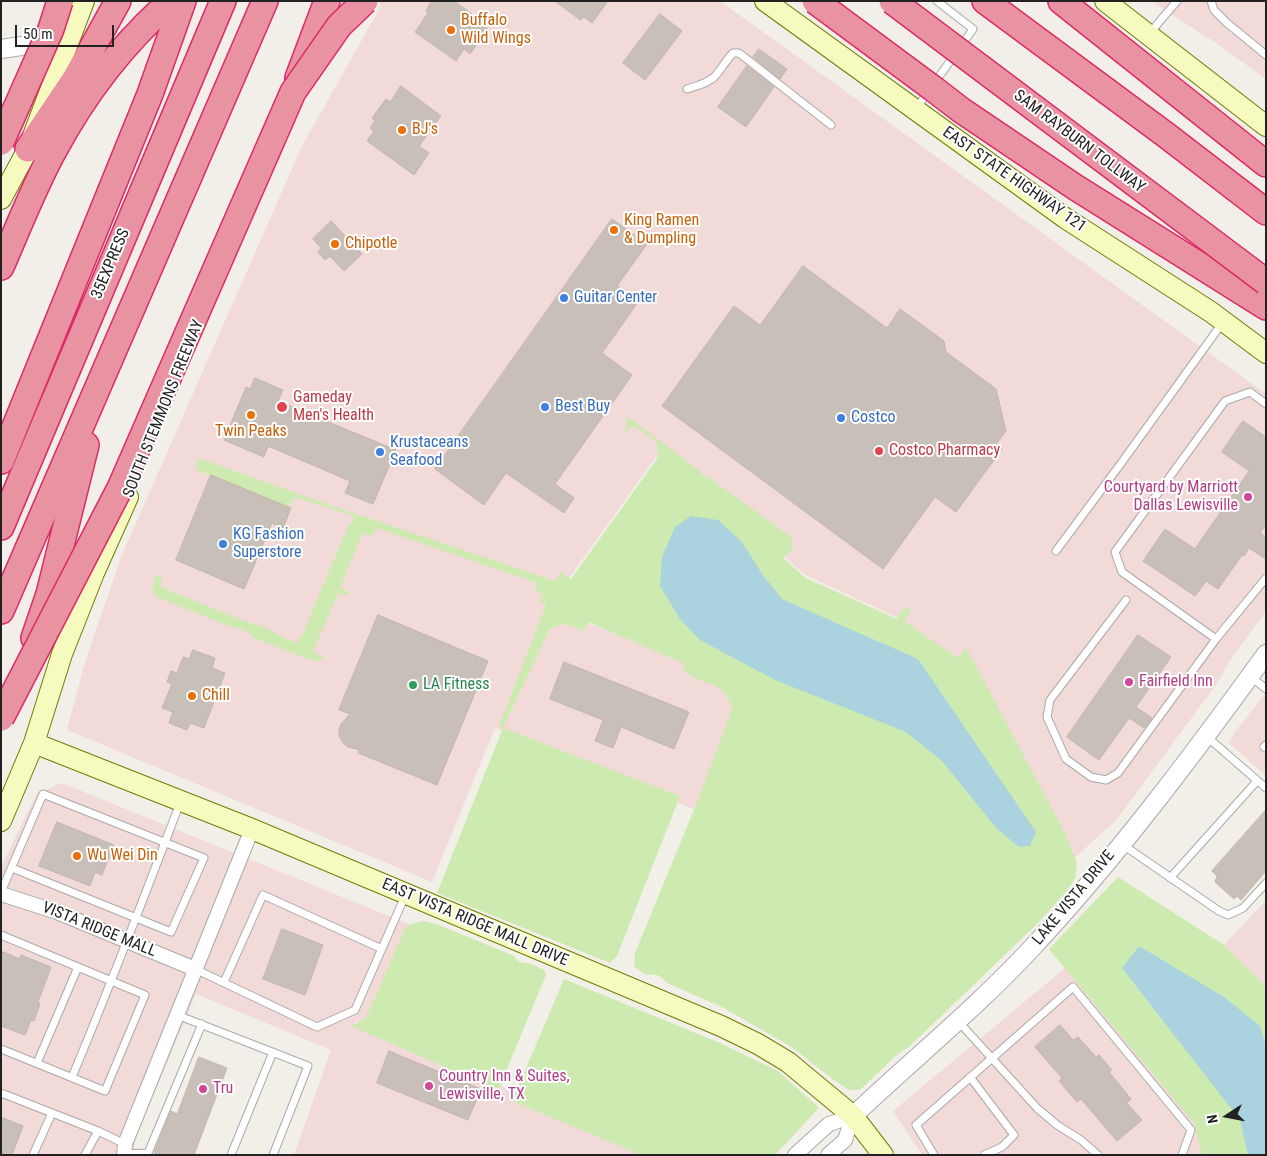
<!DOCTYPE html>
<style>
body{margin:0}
#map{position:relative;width:1267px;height:1156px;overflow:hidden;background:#f2efe9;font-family:"Roboto Condensed",sans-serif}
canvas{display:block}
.frame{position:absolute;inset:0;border:2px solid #222;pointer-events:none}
.north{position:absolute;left:1202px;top:1091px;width:50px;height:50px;-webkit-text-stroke:4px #fff;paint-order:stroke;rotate:259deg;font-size:14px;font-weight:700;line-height:20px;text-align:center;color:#222}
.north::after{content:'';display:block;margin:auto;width:18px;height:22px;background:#222;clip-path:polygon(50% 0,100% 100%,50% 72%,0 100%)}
.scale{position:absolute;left:15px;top:25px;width:99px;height:22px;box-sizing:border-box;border:2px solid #222;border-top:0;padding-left:6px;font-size:15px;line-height:18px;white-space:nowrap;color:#222;-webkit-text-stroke:4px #fff;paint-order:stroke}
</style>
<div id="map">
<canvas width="1267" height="1156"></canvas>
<div class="frame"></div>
<div class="north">N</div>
<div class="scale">50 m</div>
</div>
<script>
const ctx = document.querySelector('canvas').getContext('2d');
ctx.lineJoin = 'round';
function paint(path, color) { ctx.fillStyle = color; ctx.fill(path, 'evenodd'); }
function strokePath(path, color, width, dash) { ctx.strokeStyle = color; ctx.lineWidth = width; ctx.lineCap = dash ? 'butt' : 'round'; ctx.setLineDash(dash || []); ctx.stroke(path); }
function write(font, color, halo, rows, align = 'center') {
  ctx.font = font + ' "Roboto Condensed",sans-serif'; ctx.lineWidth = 4; ctx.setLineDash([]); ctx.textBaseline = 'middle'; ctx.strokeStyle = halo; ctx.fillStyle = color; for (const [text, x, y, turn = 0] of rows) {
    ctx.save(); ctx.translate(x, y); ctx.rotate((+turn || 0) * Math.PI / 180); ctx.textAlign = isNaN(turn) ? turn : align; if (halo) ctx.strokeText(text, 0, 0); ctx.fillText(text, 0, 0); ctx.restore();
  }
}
paint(new Path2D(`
 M381,1h339l546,393v217l-35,48 -13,23 -101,137 -48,44 -115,-206 -58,-40 -91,-42 -24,-21 -125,-97 -92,128 -11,-3 -9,23 203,83 -49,123 -203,-83 -63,154 -365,-152 17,-65 37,-108 170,-386 10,-23 77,-137z
 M1151,1h115v78l-47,-34z
 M1266,693v83l-37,-33 8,-14z
 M62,783l349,142 -44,94 -14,4 147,62 24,16 124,54h-354l37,-105 -135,-56 -61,145 -1,16h-133v-288l36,-74z
 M1266,900v87l-42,-42z
 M1065,968l130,155 7,32h-280l-29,-44z`), '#f2dad9');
paint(new Path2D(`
 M626,417l9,5 66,50v2l5,3 1,-1 84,61 2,11 -10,10 23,20 91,41 7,-11 6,1 1,2 -7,10 54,37 6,-9h3l98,184 12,30 -2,16 -10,14 -27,30 -129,124 -11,7 -38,36h-11l-18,-12 -38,-30 -71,-41 -55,-24c-5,-7 -11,-10 -20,-8l-13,-8 1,-14 63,-153 34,-91c-10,-35 -31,-19 -49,-40l2,-5 -97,-42 -5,9 -17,-7 -16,4 -47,100 177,68 -63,160 -7,7 -173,-70 66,-165 -4,-2 47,-121 -8,-5 5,-4 -4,-6 -5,3 3,-10 -160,-55 -5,8 -10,-2 -22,54 9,4v2l-1,2 -10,-3 -25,59 10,5v2l-9,2 -58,-22 -11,-9 -19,-5 -71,-29c-5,-8 -1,-14 2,-22l4,2v11l83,34 21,6 17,10 15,6 7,-12 45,-107 2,1 3,-9 -59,-19 -7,11 -93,-39 3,-8 3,-2 126,45 228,77 6,-9 10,7 88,-123 -3,-15 -19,-13 -5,-2 -6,7z
 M1118,877l106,68 42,42v168h-64l-8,-32 -145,-174z
 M424,921l15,4 75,31c4,7 7,6 14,7 5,1 11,5 16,7l2,5 -48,115 -147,-64 15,-8 39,-89 8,-6z
 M564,979l156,64 58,28 41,37 -44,47h-134l-129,-54z`), '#cdebb0');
paint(new Path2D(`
 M691,516l27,4 24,22 20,32 20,25 136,60 118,173 -6,14 -11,1 -22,-18 -55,-68 -36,-29 -131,-52 -75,-40 -20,-21 -20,-33 2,-29 13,-30z
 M1139,946l85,51 36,29 6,20v109h-18l-8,-35 -118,-152z`), '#aad3df');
const building = new Path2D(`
 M432,1h22l29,21 -2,2 7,5 -18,25 -6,-5 -8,12 -41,-29 13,-19 -2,-2z
 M555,1h53l-16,22 -8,-6 -3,3z
 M660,14l22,17 -37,49 -22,-17z
 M759,49l28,20 -7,10 -27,-22z
 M747,66l27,21 -28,40 -28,-20z
 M401,86l40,30 -22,30 10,7 -15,22 -47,-34 7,-10 -4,-3 5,-7 -3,-3 14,-19 4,3z
 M612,219l35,25 -30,42 21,16 -36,51 30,22 -77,109 19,14 -10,15 -58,-40 -22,32 -49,-36z
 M331,221l31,33 -18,17 -14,-15 -5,4 -7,-8 3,-4 -8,-9z
 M803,266l84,62 13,-19 44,32 2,11 50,37 10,42 -11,15 7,3 -46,63 -21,-15 -52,72 -221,-163 72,-100 26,19z
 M255,378l28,12 -5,11 118,49 -23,54 -28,-11 5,-12 -82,-35 -4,11 -40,-17 22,-53 4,2z
 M1243,421l23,16v87l-6,9 6,4v22l-17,-11 -5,8 -2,-1 -24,34 -12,-8 -11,15 -52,-35 22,-32 30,20 54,-78 -27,-19z
 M211,475l80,33 -8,20 -11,-5 -28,66 -68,-29z
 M378,615l110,46 -51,124 -79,-32 2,-3 -12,-3 -4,-3 -5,-8v-7l2,-5 9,-10 -11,-4z
 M1138,635l33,22 -35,50 16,11 -8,10 -15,-10 -30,42 -32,-23z
 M193,650l22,8 -3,10 13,5 -21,55 -14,-5 -3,7 -18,-7 4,-11 -11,-4 10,-24 -5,-2 4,-11 6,2 6,-16 6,2z
 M564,662l125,50 -15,37 -53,-22 -8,21 -18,-7 8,-21 -53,-21z
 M1266,810v61l-25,29 -4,-4 -3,3 -19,-17 2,-6 -5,-5z
 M57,822l57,23 -12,30 -7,-3 -5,14 -51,-20z
 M282,929l41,16 -18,50 -42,-16z
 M1,951l19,8 1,-4 30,12 -13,35 2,2 -6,17 -3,-1 -6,15 -24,-9z
 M1060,1025l13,15 5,-3 18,20 3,-2 13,15 -3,2 22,27 -4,4 15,17 -25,21 -36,-42 -4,3 -18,-21 3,-3 -27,-31z
 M389,1051l92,38 -13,31 -91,-37z
 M199,1057l28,11 -33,87h-34l-6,-2 17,-42 6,3z
 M1,1117l22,9 -11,29h-11z`);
paint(building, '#c7bfb8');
strokePath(building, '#c4b6ab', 1);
const service = new Path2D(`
 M1211,1l3,9 13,13 39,32
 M1149,34l28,-33
 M687,89c9,-3 19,-5 26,-11 7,-6 12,-17 20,-25h6l92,72
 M916,109l57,-80 -36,-28
 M1056,551l66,-89 101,-140
 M1126,600l-76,100 -3,17 19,42 25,18 15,3 12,-7 98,-134 50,-61
 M1216,639l-94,-67 -7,-20 110,-151 25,-9 16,12
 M1250,676l16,13
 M1206,736l60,52
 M1266,745l-2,2 2,1
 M1123,845l96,66 9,4 15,-7 23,-25
 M1170,878l87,-97
 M1,892l42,-98 161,64 -33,74 -159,-64
 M1,935l144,60 -40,96 -104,-42
 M195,969l122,58 38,-17 50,-114
 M224,982l39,-87 119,54
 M177,1015l131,51 -35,89
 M958,1021l79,87 20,17 24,15 17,15
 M37,1063l41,-96
 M72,1077c38,-90 73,-182 108,-274
 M970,1077l44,58 -12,12 -18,8
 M1,1093l97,38 27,13
 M124,1154l24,-1 54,-129
 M33,1155l19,-42
 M85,1155l13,-24
 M231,1155l42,-103
 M934,1155l-18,-30 157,-138 118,143 -9,25`);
const minor = new Path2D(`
 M1,894l56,18 138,57
 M124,1155l1,-11 127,-315
 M795,1155l34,-31 24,-8
 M828,1155l17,-15 8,-24`);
const tertiary = new Path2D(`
 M1,49l54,-8
 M853,1116c58,-55 122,-107 177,-166 86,-92 162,-194 236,-296`);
const secondary = new Path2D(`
 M765,1l300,217 146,94 55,41
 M1105,1l161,125
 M1,199l27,-50 56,-148
 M34,743l218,86 469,197 37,18 30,18 65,54 30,39
 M1,821l33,-78 28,-89 32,-81 34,-76`);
const motorway = new Path2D(`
 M985,1l181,134 100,77
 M1061,1l205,163
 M298,78l29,-77
 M935,90l26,20 114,77 191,120
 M28,149l47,-70 43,-78
 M1,267c17,-39 32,-78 52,-115 30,-56 70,-109 118,-151
 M1,461l149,-367 33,-93
 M1,527l222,-526
 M1,611l264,-610
 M34,638l15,-44 37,-149`);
strokePath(service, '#a9a9a9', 9);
strokePath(minor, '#a9a9a9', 16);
strokePath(tertiary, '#a9a9a9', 20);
strokePath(secondary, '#707d05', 22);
strokePath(motorway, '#dc2a67', 28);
strokePath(service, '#fff', 7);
strokePath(minor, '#fff', 14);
strokePath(tertiary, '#fff', 18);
strokePath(secondary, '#f7fabf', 20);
strokePath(motorway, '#e892a2', 25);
const motorwayBridge = new Path2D(`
 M815,1l120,89
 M892,1l374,281
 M1,142l50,-113 9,-28
 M1,718l119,-230 173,-396 46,-66 26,-25`);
strokePath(motorwayBridge, '#dc2a67', 28, []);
strokePath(motorwayBridge, '#e892a2', 25);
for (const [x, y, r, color] of [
 [451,30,5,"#e8710a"],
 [402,130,5,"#e8710a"],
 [614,230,5,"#e8710a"],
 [335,244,5,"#e8710a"],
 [564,298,5,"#3f7fe0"],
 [282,407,6,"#e0444e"],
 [545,407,5,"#3f7fe0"],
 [251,415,5,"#e8710a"],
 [841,418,5,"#3f7fe0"],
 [879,451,5,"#e0444e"],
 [380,452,5,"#3f7fe0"],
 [1248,497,5,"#d1479c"],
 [223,544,5,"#3f7fe0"],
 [1129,682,5,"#d1479c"],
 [413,685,5,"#2e9e5b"],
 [192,696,5,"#e8710a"],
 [77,856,5,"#e8710a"],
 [429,1086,5,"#d1479c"],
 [203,1089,5,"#d1479c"]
]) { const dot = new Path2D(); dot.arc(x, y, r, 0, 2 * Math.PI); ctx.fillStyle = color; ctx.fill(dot); strokePath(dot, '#fff', 2); }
write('16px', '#c56008', '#fff', [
 ["Buffalo",461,21],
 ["Wild Wings",461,39],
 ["BJ's",412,130],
 ["King Ramen",624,221],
 ["& Dumpling",624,239],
 ["Chipotle",345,244],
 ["Twin Peaks",251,432,"center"],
 ["Chill",202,696],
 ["Wu Wei Din",87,856]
], 'left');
write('16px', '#222', '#fff', [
 ["SAM RAYBURN TOLLWAY",1079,142,37],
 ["EAST STATE HIGHWAY 121",1014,180,35],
 ["35EXPRESS",111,264,-67],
 ["SOUTH STEMMONS FREEWAY",164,409,-68],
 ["LAKE VISTA DRIVE",1074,898,-50],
 ["EAST VISTA RIDGE MALL DRIVE",475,923,23],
 ["VISTA RIDGE MALL",99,930,22]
]);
write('16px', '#366cbe', '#fff', [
 ["Guitar Center",574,298],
 ["Best Buy",555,407],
 ["Costco",851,418],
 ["Krustaceans",390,443],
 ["Seafood",390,461],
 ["KG Fashion",233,535],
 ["Superstore",233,553]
], 'left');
write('16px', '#be3a42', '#fff', [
 ["Gameday",293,398],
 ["Men's Health",293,416],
 ["Costco Pharmacy",889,451]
], 'left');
write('16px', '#b23c85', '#fff', [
 ["Courtyard by Marriott",1238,488,"right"],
 ["Dallas Lewisville",1238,506,"right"],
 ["Fairfield Inn",1139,682],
 ["Country Inn & Suites,",439,1077],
 ["Lewisville, TX",439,1095],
 ["Tru",213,1089]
], 'left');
write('16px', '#27864d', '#fff', [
 ["LA Fitness",423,685]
], 'left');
</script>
